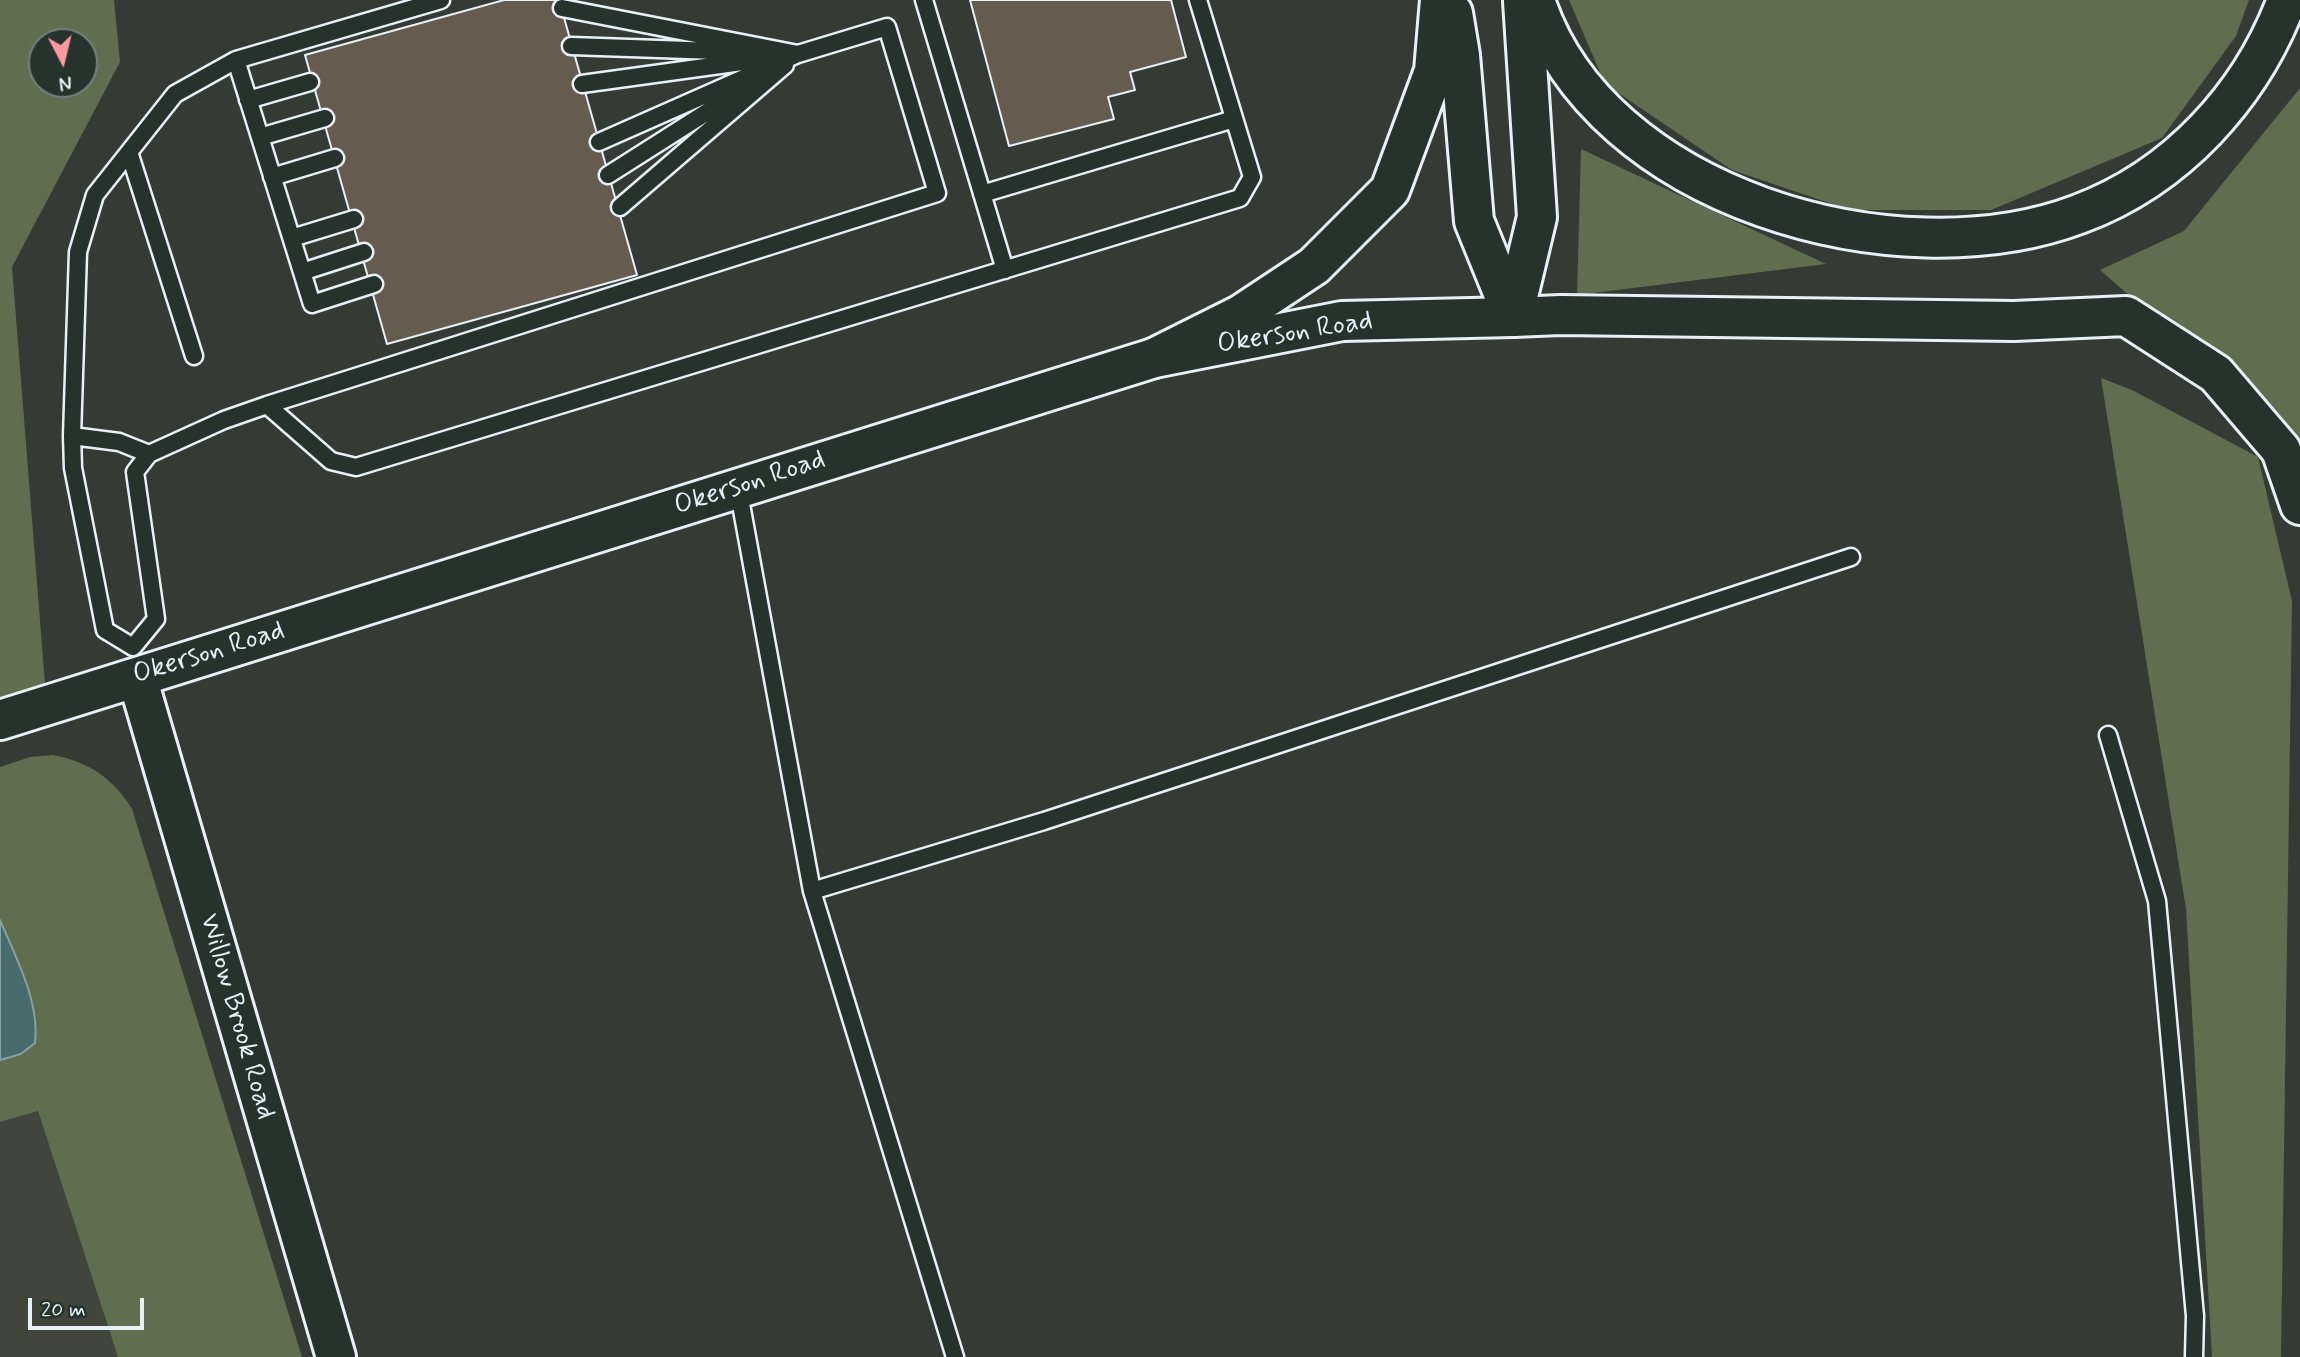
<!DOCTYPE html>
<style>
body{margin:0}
#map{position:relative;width:2300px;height:1357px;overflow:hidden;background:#333b34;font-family:Mynerve,sans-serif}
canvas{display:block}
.north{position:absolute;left:28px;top:28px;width:70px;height:70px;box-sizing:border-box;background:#26332d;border:2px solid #747f7e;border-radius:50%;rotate:173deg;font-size:19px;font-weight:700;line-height:28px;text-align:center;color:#e8f1f8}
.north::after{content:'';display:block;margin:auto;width:24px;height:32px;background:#ff9aa2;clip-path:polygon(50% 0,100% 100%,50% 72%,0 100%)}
.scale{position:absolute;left:28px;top:1298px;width:116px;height:32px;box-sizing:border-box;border:4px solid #e8f1f8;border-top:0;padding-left:9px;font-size:21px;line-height:24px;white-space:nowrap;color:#e8f1f8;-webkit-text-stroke:5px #26332d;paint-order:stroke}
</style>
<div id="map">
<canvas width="2300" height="1357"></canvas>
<div class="north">N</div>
<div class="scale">20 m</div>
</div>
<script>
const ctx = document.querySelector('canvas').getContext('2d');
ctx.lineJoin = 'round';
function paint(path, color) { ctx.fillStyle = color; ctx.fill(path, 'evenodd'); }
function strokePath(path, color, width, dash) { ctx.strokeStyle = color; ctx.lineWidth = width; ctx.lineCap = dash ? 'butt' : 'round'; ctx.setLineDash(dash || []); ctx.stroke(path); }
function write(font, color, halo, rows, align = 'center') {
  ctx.font = font + ' Mynerve,sans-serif'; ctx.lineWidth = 7; ctx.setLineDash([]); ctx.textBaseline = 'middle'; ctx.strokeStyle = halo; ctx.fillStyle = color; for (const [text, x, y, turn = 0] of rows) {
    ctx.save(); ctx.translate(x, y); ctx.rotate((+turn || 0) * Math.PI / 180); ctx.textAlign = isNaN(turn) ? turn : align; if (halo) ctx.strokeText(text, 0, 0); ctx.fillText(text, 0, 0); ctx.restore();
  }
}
paint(new Path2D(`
 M38,1111l80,246h-118v-235z`), '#42453c');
paint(new Path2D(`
 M0,0h114l6,62 -108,205 35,442 -47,18zM42,42h42v42h-42z
 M1569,0h680l-13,36 -74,102 -171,72h-141l-118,-40 -127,-86z
 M2300,88v356l-200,-174 84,-39z
 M1581,149l245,115 -249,31z
 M2101,378l31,12 126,67 34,144 -11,756h-69l-26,-448z
 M53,755c36,7 60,23 79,54l170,548h-184l-80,-246 -38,11v-355l30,-10z`), '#606e50');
const water = new Path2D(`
 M0,920c16,38 40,82 35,123l-14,11 -21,6z`);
paint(water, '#486c6d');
strokePath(water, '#88a1a5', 2);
const building = new Path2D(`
 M504,0h55l78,275 -250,69 -82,-289z
 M970,0h201l15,57 -56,15 5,18 -27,7 6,22 -105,27z`);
paint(building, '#655b4f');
strokePath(building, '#e8f1f8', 2);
const lane = new Path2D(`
 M441,0l-205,60 -61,34 -80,101 -17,57 -6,184 1,32 32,162 28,17 23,-28 -21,-147 14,-18 75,-34 43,-15 64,56 25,6 884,-269 12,-21 -54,-177
 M924,0l81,270
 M562,8l236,46
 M571,46l175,6
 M236,60l76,244 62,-20
 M582,84l196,-27
 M248,100l62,-18
 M260,137l65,-19
 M129,152l65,204
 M608,175l140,-89
 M272,177l63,-19
 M982,194l252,-75
 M620,207l165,-142
 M292,238l62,-19
 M302,272l62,-20
 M267,405l670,-212 -50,-166 -89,27 -199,88
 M72,436l47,6 30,12
 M738,488l74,403 232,-70 807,-264
 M2108,735l49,166 38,415 -1,41
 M812,891l143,466`);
const secondary = new Path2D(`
 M137,677l199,680
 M0,720l1154,-362 188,-37 171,-4`);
const primary = new Path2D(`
 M1513,317l48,-2 453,6 112,-5 90,58 65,76 19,55`);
const highway = new Path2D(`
 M1535,0c64,198 362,283 544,214 97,-36 172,-118 208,-214
 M1453,13l7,42 14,166 39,96
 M1513,317l24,-100 -14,-216
 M1154,358l86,-43 74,-49 76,-76 44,-119 6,-71`);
strokePath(lane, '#e8f1f8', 21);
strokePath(secondary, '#e8f1f8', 44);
strokePath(primary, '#e8f1f8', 44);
strokePath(highway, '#e8f1f8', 44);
strokePath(lane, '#26332d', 16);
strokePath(secondary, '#26332d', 38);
strokePath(primary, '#26332d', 38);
strokePath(highway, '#26332d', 38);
write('28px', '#e8f1f8', '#26332d', [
 ["Okerson Road",1295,334,-9],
 ["Okerson Road",750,484,-18],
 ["Okerson Road",209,654,-17],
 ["Willow Brook Road",236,1017,74]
]);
</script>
